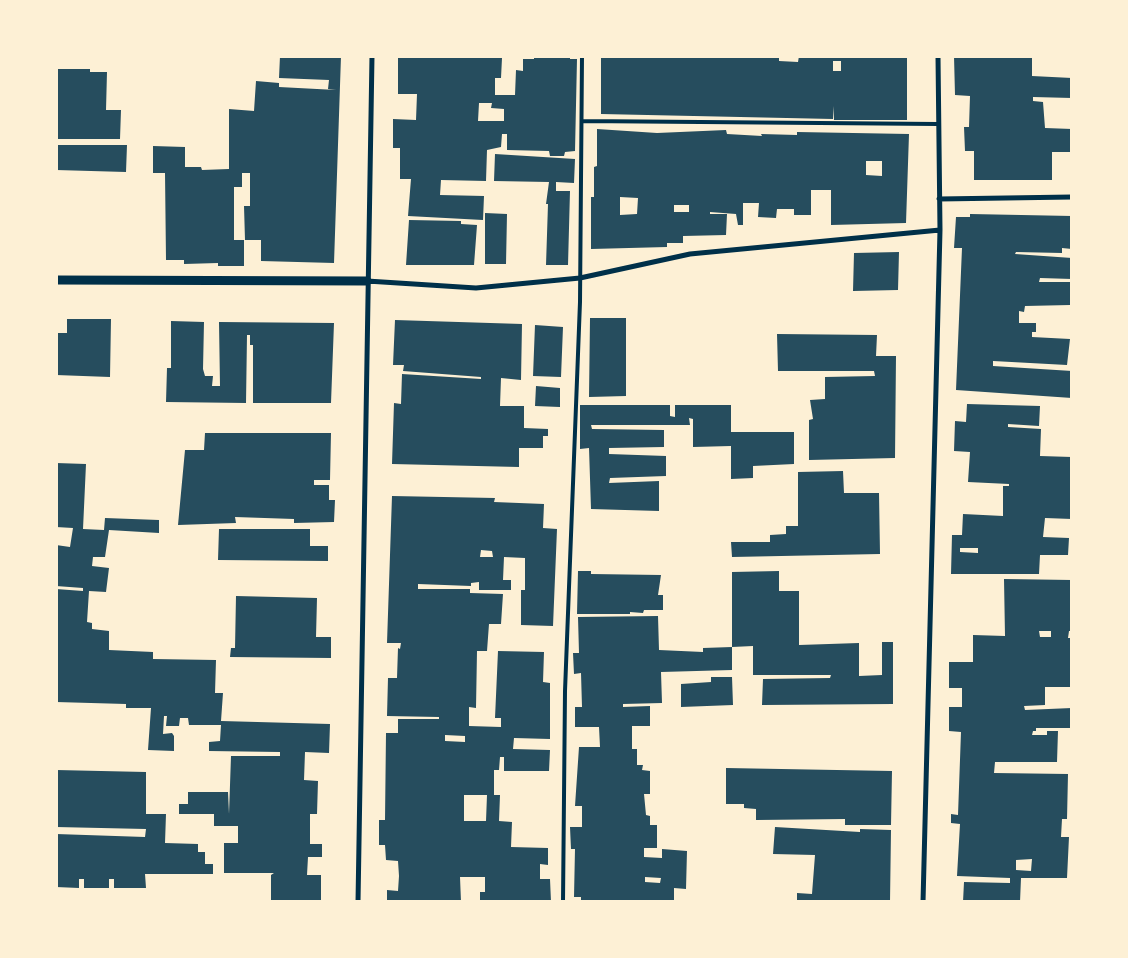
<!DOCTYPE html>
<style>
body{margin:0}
#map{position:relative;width:1128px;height:958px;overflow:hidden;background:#fdf0d5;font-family:"Source Sans 3",sans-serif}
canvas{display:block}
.frame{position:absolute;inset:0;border:58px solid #fdf0d5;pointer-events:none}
</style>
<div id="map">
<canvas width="1128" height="958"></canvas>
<div class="frame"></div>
</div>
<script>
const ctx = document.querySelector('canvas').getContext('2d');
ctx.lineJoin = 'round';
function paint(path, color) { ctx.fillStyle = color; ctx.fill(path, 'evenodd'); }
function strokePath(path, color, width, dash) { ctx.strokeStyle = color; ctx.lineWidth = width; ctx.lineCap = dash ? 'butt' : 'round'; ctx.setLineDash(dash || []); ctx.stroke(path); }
paint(new Path2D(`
 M280,56h61l-7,207 -73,-2v-21h-16l-1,-34h6v-33h-8v14h-8v53h10v26h-26v-3l-34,1v-4h-18l-1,-87h-12v-27l32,1v20h16l1,3 27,-1v-60l25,2 2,-30 23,2v4l57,3 -8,-1 1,-9 -50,-2z
 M398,56l104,2 -1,20h-6v17h20l1,-25 7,1v-12h11v-3h36v3h7l-2,92 -10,1 -1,4h-14l-1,-5 -42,-1v-16h-5l-1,13 -14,3 -1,31 -45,-1 -1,15 44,1 -1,24 -75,-4 3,-37h-11v-31h-7v-29l23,1 1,-26h-19zM479,103h13l-1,5 13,1v12h-26z
 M601,56h178v5l19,1 1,-6 23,2v-2h85v64h-73v-14l-1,13 -232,-5zM833,61h8v10h-8z
 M954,56h78v20l40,2v20l-39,-1v4l10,1 2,26 27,1v23h-20v28h-78v-29h-9l-1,-24h5l1,-31 -15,-1z
 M56,69h34v3h17l-1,38h15l-1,29h-64z
 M597,129l60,4 69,-3 1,4 35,2 -1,-2 36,1v-3l112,2 -3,89 -75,2v-35h-20v25h-17v-6h-17l-1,9 -18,-1 1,-14h-16v22h-5l-2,-11 -26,-2v2h17l-1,21 -43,1v7h-16v4l-76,2v-52h3v-30l3,-1zM866,161h16v15l-16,-1zM620,197l18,1 -1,16 -17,1zM674,205h15v7h-15z
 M56,145h71l-1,27 -70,-2z
 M495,154l80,5 -1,24 -18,-1v9h14l-2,74h-22l2,-61h-2l3,-22 -55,-1z
 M485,213l22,1 -1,50h-21z
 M970,214l102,2v33l-10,-1v5l-46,-1 -1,2 57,4v21l-32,-1 -1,4h32l-1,23 -45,1 -1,6 -5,-1v12h17v9h-4v5l38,2 -3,26 -74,-4v5l79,5v27l-116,-8 6,-142h-8l2,-31h14z
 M409,220l52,1v3l16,1 -3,40h-68z
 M899,252l-1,38 -45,1 1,-38z
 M590,318h36v78l-37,1z
 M67,319h44l-1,58 -54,-2v-42h11z
 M395,320l127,4 -1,56 -20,-2 -1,28h24v22l24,1v7h-5v12h-24v19l-127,-3 2,-61 7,1 1,-30 79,5v-2l-78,-6 1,-6h-11z
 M171,321l33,1 -1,47 2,7h8l-1,10h8l-1,-64 115,1 -3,80h-78v-58h-3v-10h-3l-1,68 -80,-1 1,-34h4z
 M535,325l28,2 -2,50 -28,-1z
 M777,334l100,1 -1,21h20l-1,102 -86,2v-40l4,-1 -3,-19 15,-1v-22l50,-1 -1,-5h-96z
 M536,386l24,2v19l-25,-1z
 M967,404l73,2 -1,20 -31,-2v3l33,2 -1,27 32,1v62l-27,-1 -2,19 26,1 -1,17h-28l-1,19h-88l1,-39h10l1,-21 40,2v-30h6v-2l-41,-2 2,-30 -16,-1 1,-30 11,1zM960,548h18v5l-18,-1z
 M580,405h90v11l5,1v-12h56v27h63v32l-41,2v12l-22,1v-33l-38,1v-28l-4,-1 1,7h-99l1,4 72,1v17l-55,1v6l57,2v20l-56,2 -1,5 50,-2v30l-68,-2 -2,-61 -9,1z
 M205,433h126l-1,47h-16v5h15v15h6l-1,22 -40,1v-4l-59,-2 1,6 -58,2 7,-75h19z
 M56,463l30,1 -3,65 21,1 1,-12 54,2v13l-50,-3 -4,27h-12l-1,9 17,2 -3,24 -17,-1 -2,31 5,1v6l17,2v19l44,2v7l63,1 -1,33h8l-2,28 109,3 -1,29 -24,-1 -1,28 14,1 -1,33h-7v30h12v13h-14l-1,18h14v27h-50v-27l3,-2h-50v-30h14v-17h-24v-12h-35v-10h9v-12h40l1,22 2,-58h49v-4l-71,-1v-9l11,-1 1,-16h-32l-1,-7h-8l-1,8h-13l1,-10h-3l-1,18 9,-1 2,3v15l-26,-1 3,-42h-25v-4l-70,-2v-113l27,2v-3l-27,-2v-41l14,2 3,-19 -17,-1z
 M843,471l1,22h35l1,61 -148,3 -1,-15h39v-7l16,-1v-8h12v-54z
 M392,496l103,2 -1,4 50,2 -1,24 14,1 -4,97 -32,-1v-35h4v-32l-21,-1 -1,23h8v10h-32v-8l-8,1v3l-53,-2v5h52v4l33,1 -2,30h-12l-2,27h-10l-1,57 -7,-1v19l32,1v-9h-6l3,-67 46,1 -1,30 7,1v56l-36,-1 -1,11 37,1 -1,21h-45v-14h-4l-1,13h-5v25h6l-1,26 13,1 -1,25 37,1v17l-8,-1v15h10l1,23h-71v-10h5v-15h-25l1,25h-74v-12l11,1 1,-15 -1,-15 -12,-1 -1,-15h-6v-25h6l1,-87h12v-14h41v-2l-52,-1 1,-38h9l1,-30 2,1 1,-6h-14zM481,550l11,1 1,6h-13zM445,735l20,1v6l-20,-1zM464,795h23l-1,26h-22z
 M219,529h91v17h18v15l-110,-1z
 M578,571h13v3l70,1 -3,20h5v15h-19l-1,3 -13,-1v2h-53z
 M779,571v20h20v54l60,-2v33l23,-1v-33h11v62l-131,1 1,-26 67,-1 1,-3h-78v-29l-21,1v-75z
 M1004,579l68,1v51h-3l-1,7h4v49h-27v18l-21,1 1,4 47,-2v20h-36v3h-3l-1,4h15v-4h11l-1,31h-62l-1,11 74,1 -1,45h-5l-1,18h8l-2,41h-46l-1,24h-57l1,-20 46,1v-5l-53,-2 3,-52 -9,-1v-9l7,1 3,-83 -12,-1v-24h13v-19h-13v-26h24v-27l32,1zM1039,631h12v6h-11zM1032,859l-1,12 -15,-1v-10z
 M236,596l81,2 -1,39h15v21l-101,-1 1,-9h4z
 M658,616l1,34 44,2v-4l29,-1v23l-71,2 1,31 -39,1v3l27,-1v20h-18v23h5v16h6l-1,5 8,1v23h-6l2,21 4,1v9h7v23h-13v9l18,1v-9l25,2 -1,38 -12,-1v14h-93v-5h-7l1,-48h-4l-1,-22h12v-21h-7l4,-59h21l-1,-20h-24v-20h7l-1,-34 -7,1 -1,-21h6l-1,-36zM645,877l16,1 -1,5 -15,-1z
 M711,677h21l1,28 -52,2v-23l30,-2z
 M726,768l166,3 -1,54h-46v-6l-89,1v-11l-12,-1v-4h-18z
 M56,770l90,2v42h20l-1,29 33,1v8h7v12h8v10h-68l1,14h-32v-9h-5v9h-25v-9h-5v9l-23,-1v-53l89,3 1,-8 -90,-2z
 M775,827l85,5v-3l31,1 -1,72h-93v-9l15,1 3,-39 -42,-1z`), '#264d5e');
strokePath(new Path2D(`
 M582,121l356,3
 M563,902l2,-211 15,-389 2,-246`), '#003049', 4);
strokePath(new Path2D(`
 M939,199l133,-2
 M367,281l109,7 104,-10 110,-24 250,-24
 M358,902l14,-846
 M923,902l17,-672 -2,-174`), '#003049', 5);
strokePath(new Path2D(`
 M56,280l311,1`), '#003049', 9);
</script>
